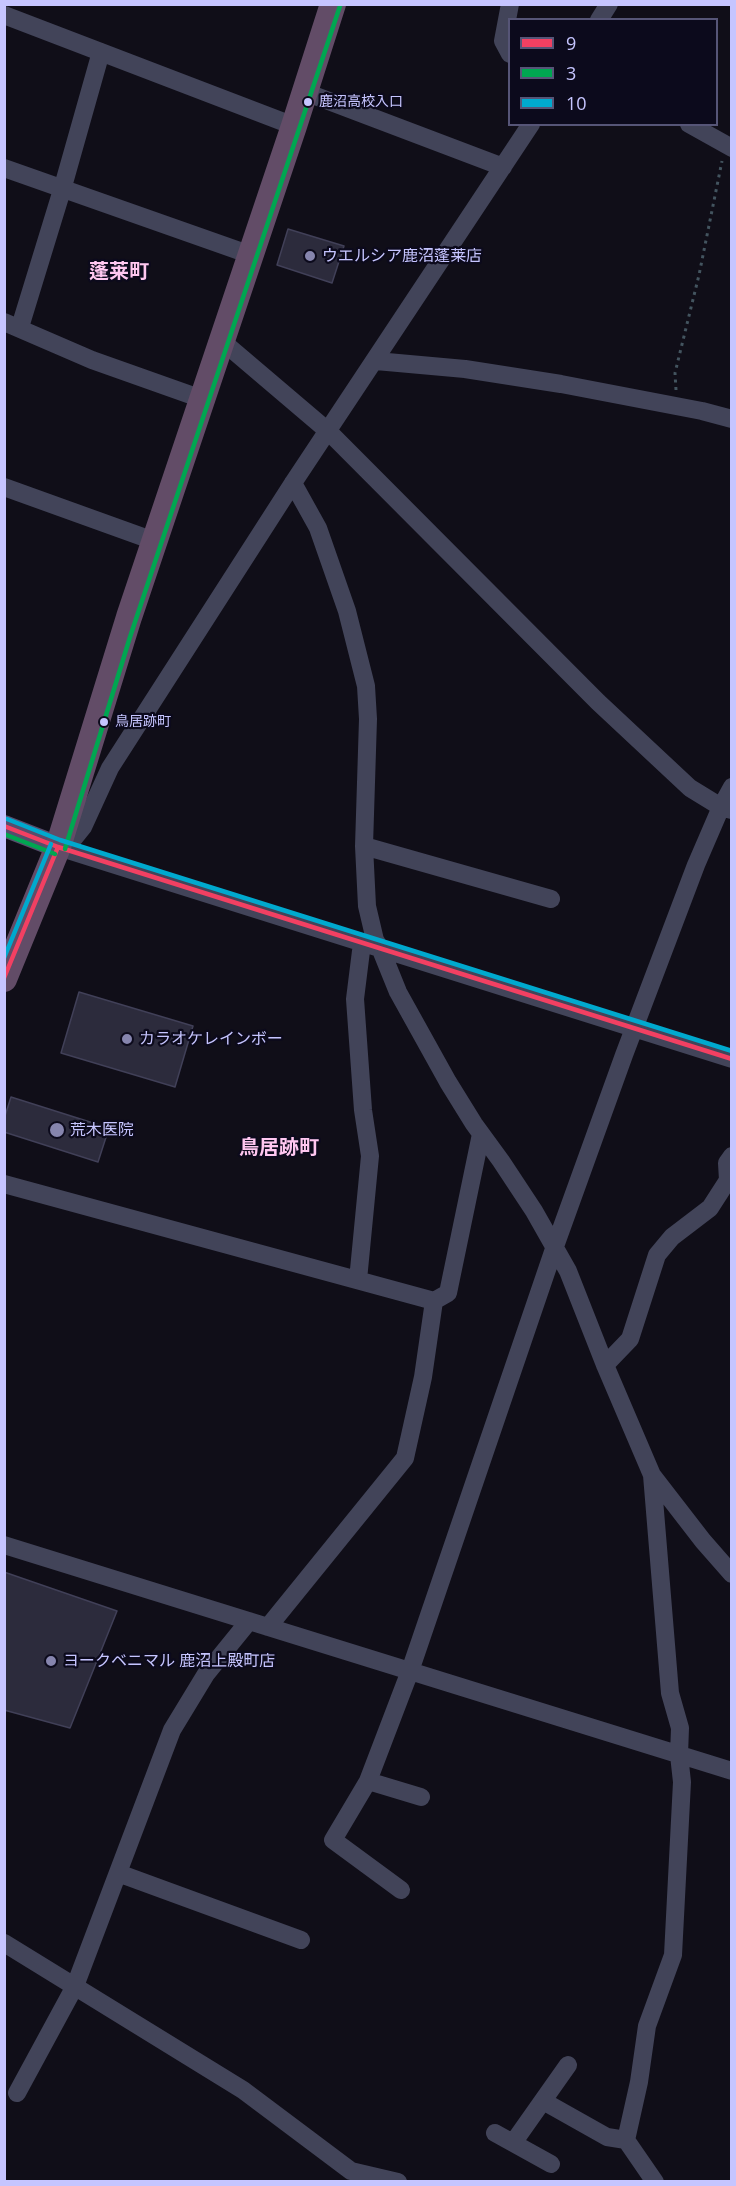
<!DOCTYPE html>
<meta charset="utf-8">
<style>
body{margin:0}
#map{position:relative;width:736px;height:2186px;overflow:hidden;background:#100e18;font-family:"Open Sans",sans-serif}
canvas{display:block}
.frame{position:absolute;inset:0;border:6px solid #c6c5ff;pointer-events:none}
.legend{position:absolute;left:508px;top:18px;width:210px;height:108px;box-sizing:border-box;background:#0c0a1c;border:2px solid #565577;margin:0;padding:8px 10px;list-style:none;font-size:18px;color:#c6c5ff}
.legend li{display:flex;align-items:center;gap:12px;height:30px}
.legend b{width:30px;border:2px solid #565577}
</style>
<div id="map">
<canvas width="736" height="2186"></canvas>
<div class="frame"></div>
<ul class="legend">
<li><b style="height:8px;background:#f24062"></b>9</li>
<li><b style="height:8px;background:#00a651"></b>3</li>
<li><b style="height:8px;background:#00a9ce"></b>10</li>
</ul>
</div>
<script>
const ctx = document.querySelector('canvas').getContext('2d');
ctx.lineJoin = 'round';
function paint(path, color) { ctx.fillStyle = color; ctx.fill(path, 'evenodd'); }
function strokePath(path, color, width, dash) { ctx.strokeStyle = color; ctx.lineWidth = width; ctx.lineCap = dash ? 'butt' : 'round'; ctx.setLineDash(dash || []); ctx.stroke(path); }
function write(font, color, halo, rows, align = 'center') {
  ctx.font = font + ' "Open Sans","Noto Sans JP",sans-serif'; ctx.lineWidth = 4.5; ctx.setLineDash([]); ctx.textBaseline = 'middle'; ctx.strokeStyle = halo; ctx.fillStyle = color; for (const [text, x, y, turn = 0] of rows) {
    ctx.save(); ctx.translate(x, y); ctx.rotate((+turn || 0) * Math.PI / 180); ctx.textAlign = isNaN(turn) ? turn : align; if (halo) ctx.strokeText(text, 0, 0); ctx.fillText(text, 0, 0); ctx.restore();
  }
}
const building = new Path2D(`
 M288,229l56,17 -12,37 -55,-18z
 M79,992l114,34 -18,61 -114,-34z
 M11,1097l98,31 -11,34 -94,-30v-13z
 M4,1572l113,39 -47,117 -66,-18z`);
paint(building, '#2c2b3c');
strokePath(building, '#414058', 1.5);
strokePath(new Path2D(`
 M676,390l-1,-17 24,-98 23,-114`), '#43545f', 3, [3, 4.5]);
strokePath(new Path2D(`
 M4,15l290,111
 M599,20l10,-16
 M510,54l-7,-13 7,-37
 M305,92l198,75
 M689,124l43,24
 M4,168l247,87
 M4,322l88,38 110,39
 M20,327l42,-137 39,-138
 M222,341l107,91 269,270 92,86 31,19 10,3
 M376,361l89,8 96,15 141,27 30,8
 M293,483l25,45 29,83 19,75 2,33 -4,127 3,60 8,34 6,10 17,42 50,90 26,42 27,37 33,50 34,60 37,94 47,110 51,66 29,33
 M4,487l150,54
 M364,846l187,53
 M58,847l17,-10 8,-10 27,-59 183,-285 238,-359
 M58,847l674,212
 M4,1184l430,117
 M358,1280l12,-124 -7,-46 -8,-111 7,-56
 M605,1365l25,-26 27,-84 15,-18 38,-29 18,-28 -1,-17 5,-7
 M652,1475l18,218 10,35 -1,27 3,27 -9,173 -26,71 -8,56 -13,58 29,42
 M4,1545l728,226
 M268,1627l137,-169 18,-81 11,-76 14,-8 33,-159
 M368,1781l53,16
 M118,1873l183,67
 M401,1890l-68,-50 35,-59 42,-110 144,-422 70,-194 72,-190 25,-58 11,-20
 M4,1943l239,147 108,81 47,11
 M17,2093l58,-107 97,-256 34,-56 43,-53
 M543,2101l64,36 19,3
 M495,2133l56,31
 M513,2143l55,-78`), '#424459', 18);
strokePath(new Path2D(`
 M4,826l54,21`), '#564d6c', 22);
strokePath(new Path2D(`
 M4,979l54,-132 71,-230 165,-491 39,-122`), '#624c67', 26);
strokePath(new Path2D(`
 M4,826l54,21 674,212
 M4,978l54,-131`), '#f24062', 4.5);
strokePath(new Path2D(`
 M4,834l51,20
 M65,849l65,-212 210,-631`), '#00a651', 4.5);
strokePath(new Path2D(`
 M7,819l53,21 672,211
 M4,958l47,-114`), '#00a9ce', 4.5);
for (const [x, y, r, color] of [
 [308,102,5,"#c6c5ff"],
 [310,256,6,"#8685ae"],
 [104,722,5,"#c6c5ff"],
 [127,1039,6,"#8685ae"],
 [57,1130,8,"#8685ae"],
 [51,1661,6,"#8685ae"]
]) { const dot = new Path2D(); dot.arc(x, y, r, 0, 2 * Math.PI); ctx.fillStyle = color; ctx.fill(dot); strokePath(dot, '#0c0a1c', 2); }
write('14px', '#c6c5ff', '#0c0a1c', [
 ["鹿沼高校入口",319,102],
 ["鳥居跡町",115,722]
], 'left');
write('16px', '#c6c5ff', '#0c0a1c', [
 ["ウエルシア鹿沼蓬莱店",322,256],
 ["カラオケレインボー",139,1039],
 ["荒木医院",70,1130],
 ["ヨークベニマル 鹿沼上殿町店",63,1661]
], 'left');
write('bold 20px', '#ffc7f0', '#0c0a1c', [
 ["蓬莱町",119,272],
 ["鳥居跡町",279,1148]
]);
</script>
